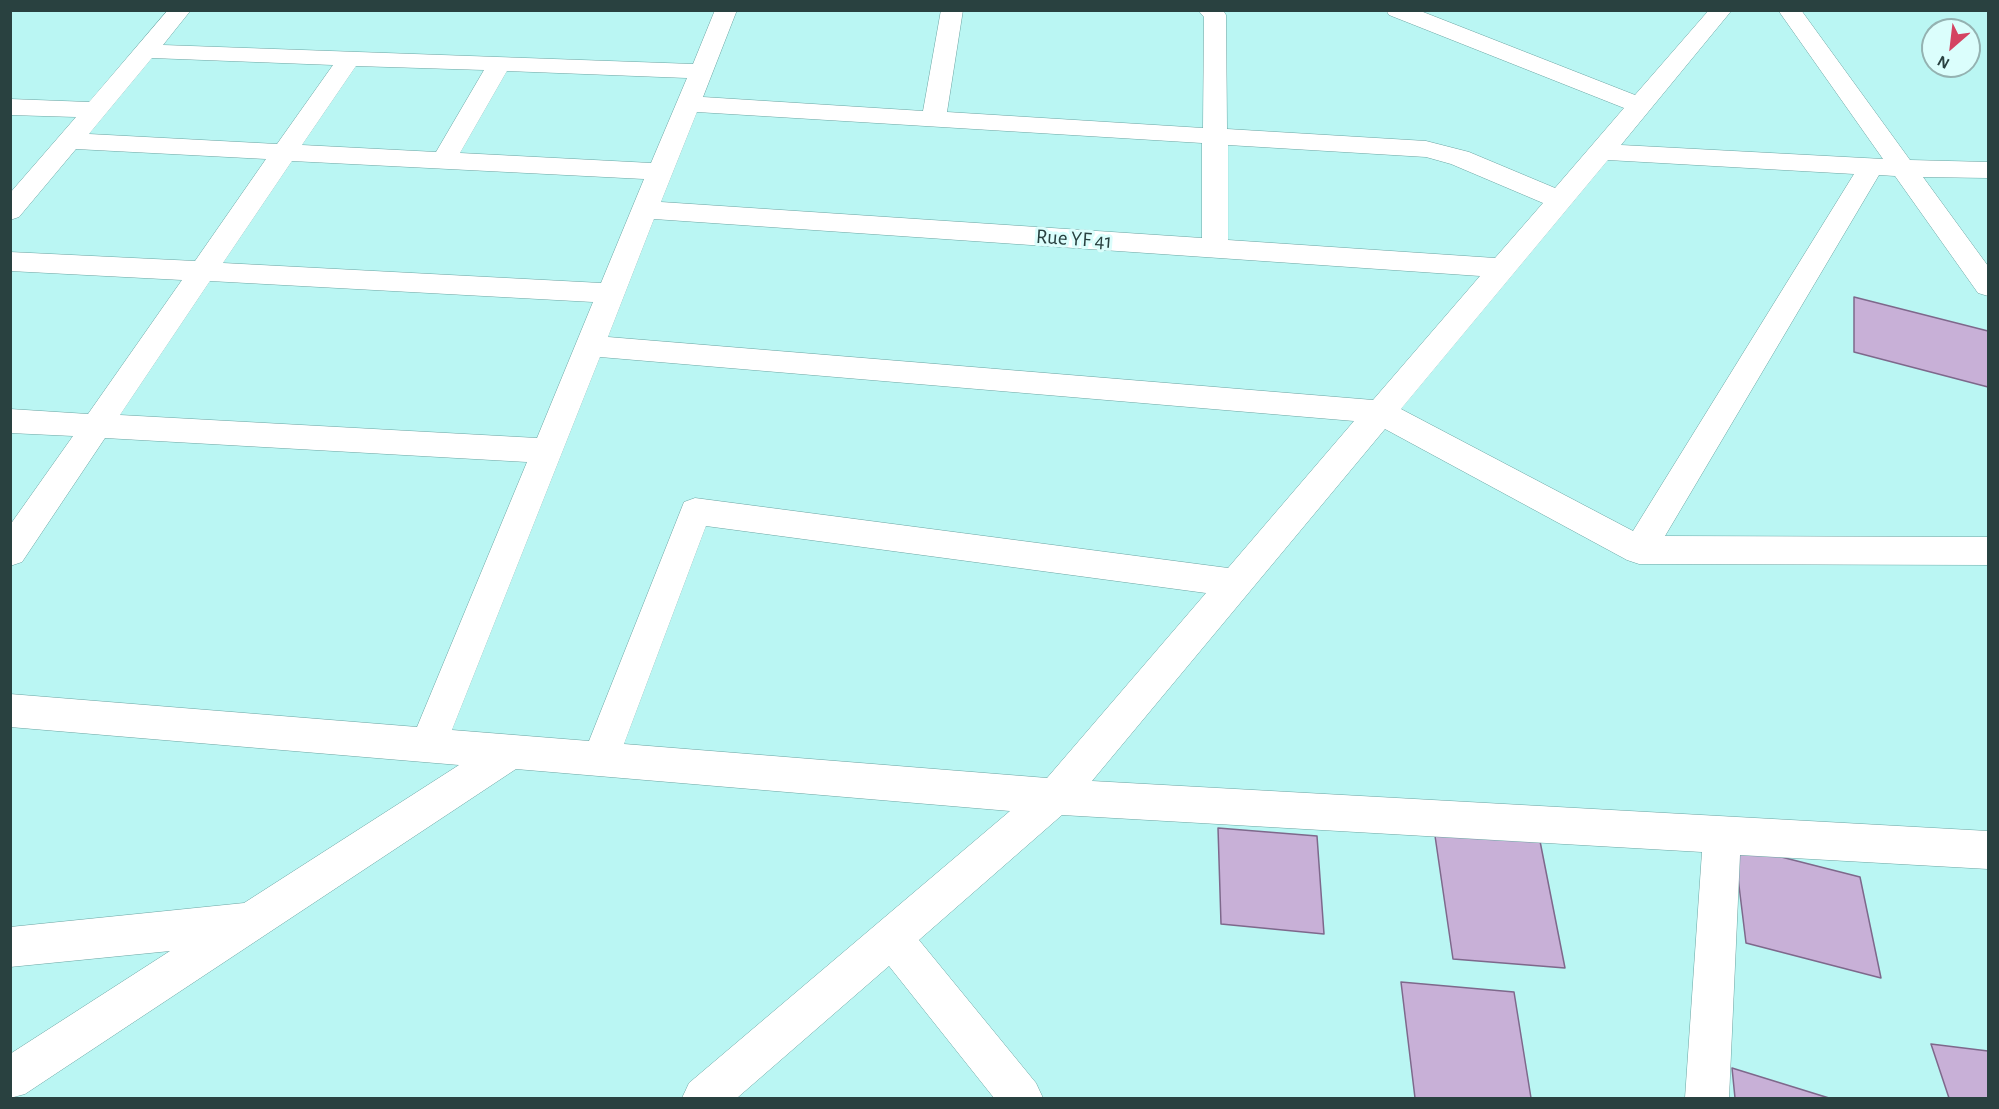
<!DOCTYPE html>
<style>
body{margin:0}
#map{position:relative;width:1999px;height:1109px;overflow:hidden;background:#baf6f3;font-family:"Alegreya Sans",sans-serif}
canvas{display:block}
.frame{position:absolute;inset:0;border:12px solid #294140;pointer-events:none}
.north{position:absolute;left:1921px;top:18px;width:60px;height:60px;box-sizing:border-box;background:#dbfefc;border:2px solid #94b2b1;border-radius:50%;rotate:208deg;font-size:16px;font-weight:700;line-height:24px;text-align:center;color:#294140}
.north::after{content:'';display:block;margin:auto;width:21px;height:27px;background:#d44462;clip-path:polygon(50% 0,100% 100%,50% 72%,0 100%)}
</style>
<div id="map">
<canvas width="1999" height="1109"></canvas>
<div class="frame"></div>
<div class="north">N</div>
</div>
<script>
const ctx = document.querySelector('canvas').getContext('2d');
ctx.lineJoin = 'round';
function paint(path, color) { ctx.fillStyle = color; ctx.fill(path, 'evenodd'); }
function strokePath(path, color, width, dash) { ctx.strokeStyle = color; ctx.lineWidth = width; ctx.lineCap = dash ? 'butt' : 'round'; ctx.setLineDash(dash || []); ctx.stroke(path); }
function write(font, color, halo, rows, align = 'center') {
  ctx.font = font + ' "Alegreya Sans",sans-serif'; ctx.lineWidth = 6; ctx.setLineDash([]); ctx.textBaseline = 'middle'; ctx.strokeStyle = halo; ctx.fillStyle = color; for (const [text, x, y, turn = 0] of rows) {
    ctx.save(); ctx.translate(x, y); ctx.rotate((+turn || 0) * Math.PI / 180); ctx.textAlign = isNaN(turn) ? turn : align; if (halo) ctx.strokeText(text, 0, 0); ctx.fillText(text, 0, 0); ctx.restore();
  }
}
const building = new Path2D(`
 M1854,297l134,34v56l-134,-35z
 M1218,828l99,8 7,98 -103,-10z
 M1434,829l105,7 26,132 -112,-9z
 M1734,845l126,32 21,101 -135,-35z
 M1401,982l113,10 17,106h-116z
 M1931,1044l57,7v47h-39z
 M1732,1068l97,30h-94z`);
paint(building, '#c8b0d7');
strokePath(building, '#7e688b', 1.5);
const minor = new Path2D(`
 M168,10h23l-28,35 530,19 22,-54h22l-34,87 220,14 18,-101h22l-16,102 256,16 1,-111 -6,-7h25l3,5 1,114 199,12 43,11 86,36 69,-80 -235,-93 -3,-5h32l217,85 74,-85h23l-111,135 262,14 -105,-149h23l109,150 78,2v16l-65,-1 65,89v30l-10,-3 -83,-117 -16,-1 -214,361 323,1v28l-349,-1 -12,-4 -242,-131 -293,352 896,50v38l-248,-14 -11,243h-44l17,-246 -640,-37 -143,125 117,143 7,15h-49l-105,-132 -152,132h-55l7,-15 321,-272 -494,-42 -491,325 -15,4v-44l160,-103 -160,16v-40l234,-24 215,-138 -449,-38v-33l407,33 110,-265 -422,-24 -83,124 -12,4v-41l63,-89 -63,-3v-24l78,5 94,-134 -172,-9v-19l185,9 71,-102 -190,-10 -57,68 -9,3v-27l66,-76 -66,-2v-16l79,3zM152,58l181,7 -56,79 -188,-10zM356,66l128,4 -48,82 -134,-7zM507,71l180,7 -36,85 -191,-10zM697,112l505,31v95l-541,-36zM1228,145l198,12 25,7 92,39 -48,55 -267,-18zM1608,160l246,14 -221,357 -232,-122zM292,161l352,18 -43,104 -378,-20zM654,219l826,57 -107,124 -765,-63zM210,281l383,21 -56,136 -417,-23zM600,357l754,64 -126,147 -533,-70 -11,4 -95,239 -137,-11zM706,526l500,67 -159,185 -423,-34z`);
strokePath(minor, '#6ba4a2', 1);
paint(minor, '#fff');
write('21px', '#294140', '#dbfefc', [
 ["Rue YF 41",1074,239,4]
]);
</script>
